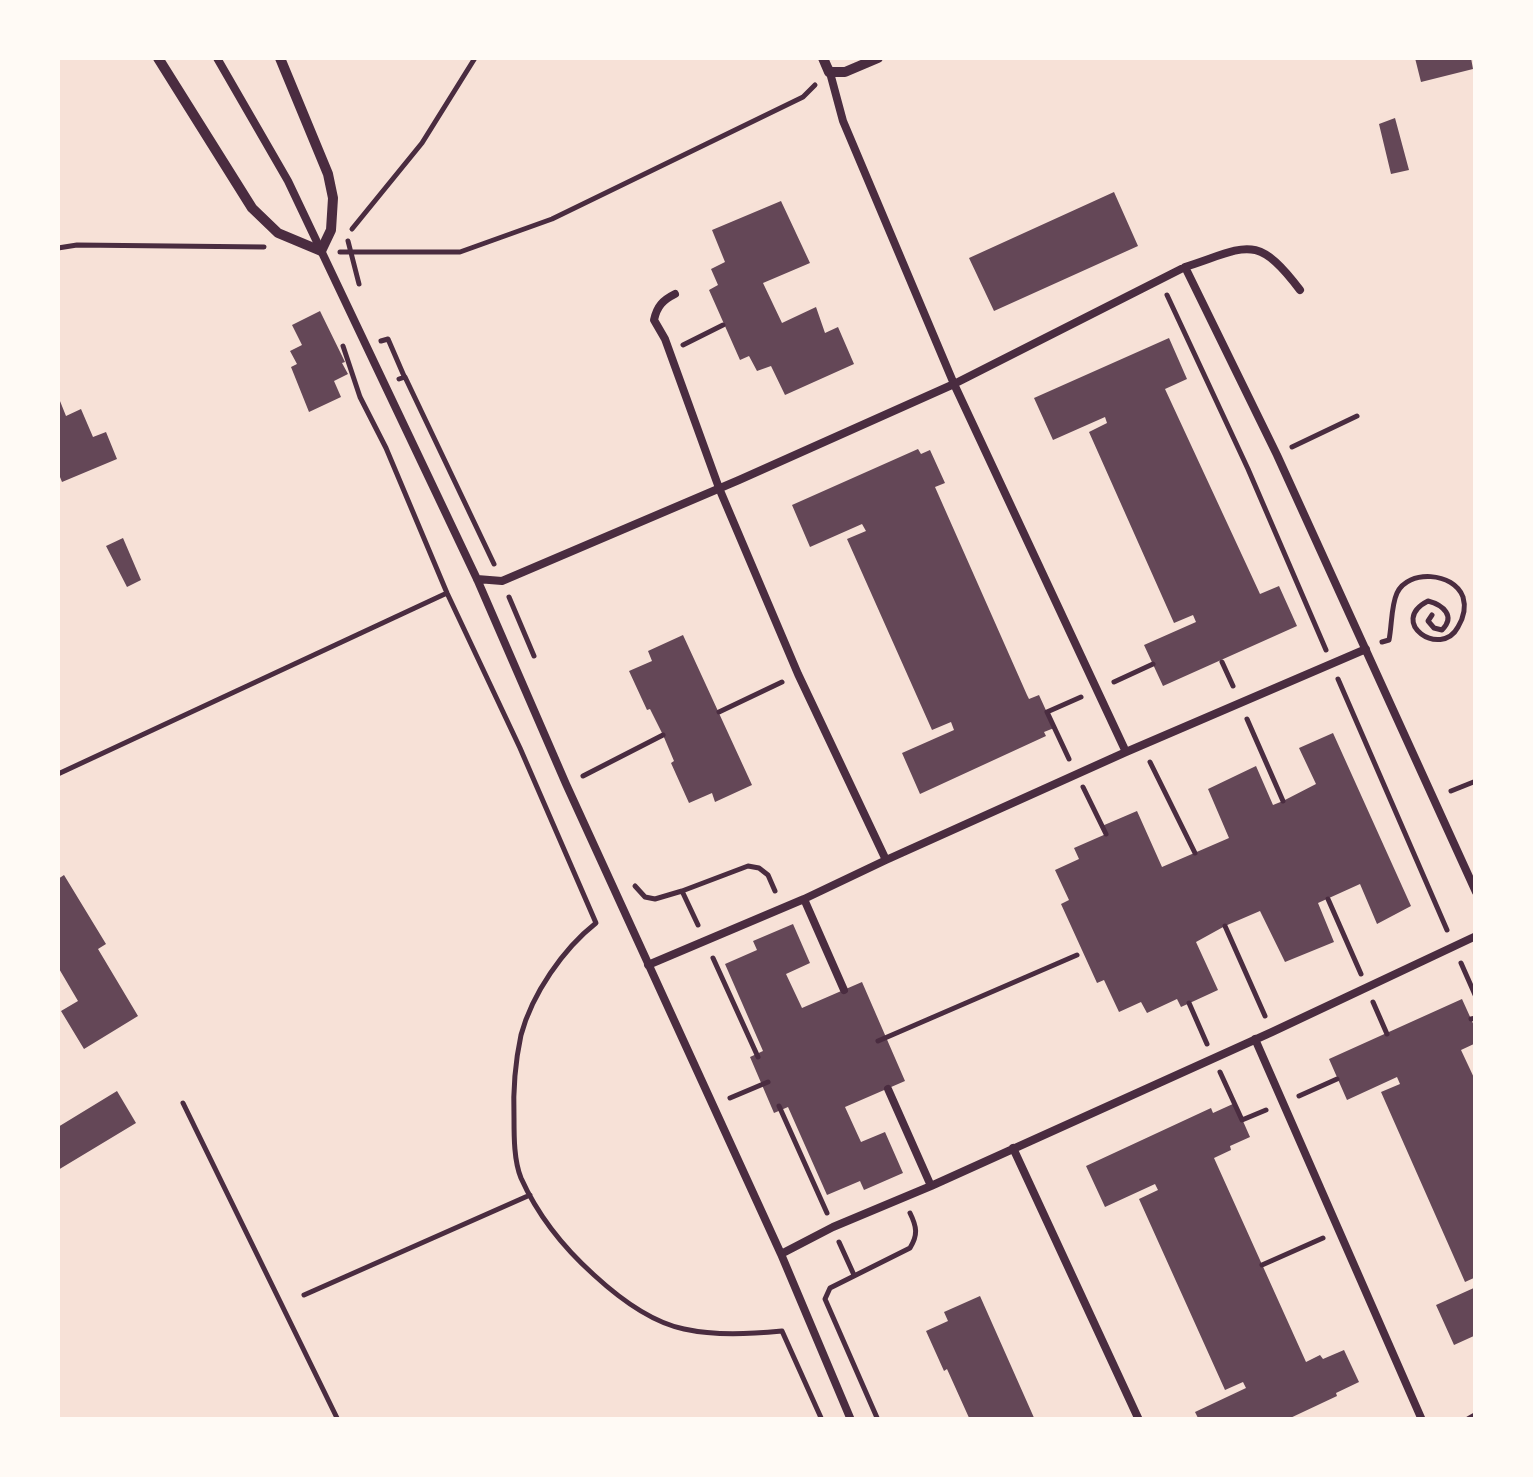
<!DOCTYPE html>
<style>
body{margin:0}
#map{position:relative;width:1533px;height:1477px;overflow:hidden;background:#f7e1d7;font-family:Manrope,sans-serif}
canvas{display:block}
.frame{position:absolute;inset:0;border:60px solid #fffaf5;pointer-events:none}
</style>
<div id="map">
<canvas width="1533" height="1477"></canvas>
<div class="frame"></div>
</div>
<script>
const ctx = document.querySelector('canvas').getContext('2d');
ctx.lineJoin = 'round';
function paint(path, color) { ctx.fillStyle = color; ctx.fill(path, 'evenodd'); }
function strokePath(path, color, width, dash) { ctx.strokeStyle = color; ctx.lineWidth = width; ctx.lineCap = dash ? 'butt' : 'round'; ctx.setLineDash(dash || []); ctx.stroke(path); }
paint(new Path2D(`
 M1415,58h56l2,11 -52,13z
 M1395,118l14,52 -18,4 -12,-50z
 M1114,192l24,54 -144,65 -25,-53z
 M781,201l29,62 -47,20 19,40 34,-16 9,26 13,-6 16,37 -69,31 -14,-29 -14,5 -8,-15 -9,4 -31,-70 9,-5 -7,-16 14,-7 -13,-32z
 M320,311l25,51 -3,1 6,11 -14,7 7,16 -32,15 -18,-45 6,-3 -7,-13 12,-6 -10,-20z
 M1169,338l18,41 -22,10 95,205 19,-8 18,40 -134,60 -19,-41 52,-23 -3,-7 -19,8 -85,-191 18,-9 -2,-6 -52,23 -19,-42z
 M58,396l8,20 15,-7 12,28 13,-5 11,27 -55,23 -4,-10z
 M918,449l3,5 9,-4 15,33 -10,4 92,208 2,4 10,-4 15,33 -10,4 2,4 -126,58 -18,-41 52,-23 -3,-8 -19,8 -85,-191 19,-8 -4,-7 -52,23 -18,-42z
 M123,538l18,42 -14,7 -21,-41z
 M683,635l69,150 -37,17 -3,-9 -23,10 -18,-40 3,-2 -11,-26 -13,-26 -3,1 -18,-39 23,-10 -4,-10z
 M1333,733l78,173 -34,18 -17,-40 -42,19 16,39 -49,20 -25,-51 -35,15 -29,16 22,48 -37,17 -4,-8 -30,14 -6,-11 -22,10 -15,-32 -7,3 -36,-79 8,-4 -14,-30 24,-11 -5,-11 32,-14 -4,-8 35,-15 25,56 67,-29 -21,-49 48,-23 17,39 10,-4 33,-17 -17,-36z
 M64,875l42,69 -8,5 40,67 -54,33 -23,-38 17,-10 -20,-34v-88z
 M793,924l17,39 -24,11 16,34 60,-26 43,99 -60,26 16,35 24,-10 18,41 -39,17 -4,-9 -33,14 -39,-88 -14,6 -24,-56 13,-6 -38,-87 32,-14 -4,-9z
 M1462,999l14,31v13l-15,7 15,32v195l-11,5 -84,-190 19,-8 -3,-7 -50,23 -18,-41z
 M117,1091l19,32 -78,47v-43z
 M1235,1103l15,34 -20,9 1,4 -17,8 92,204 14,-7 3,4 21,-9 15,32 -23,11 1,3 -51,24h-87l-4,-8 51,-24 -3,-6 -18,8 -86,-191 19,-9 -3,-6 -50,23 -19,-41 125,-58 2,5z
 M1476,1287v48l-22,10 -18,-40z
 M980,1296l55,124h-65l-23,-51 -3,2 -18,-40 22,-10 -4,-9z`), '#644757');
strokePath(new Path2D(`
 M352,229l70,-86 53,-85
 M348,241l11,43
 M58,248l19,-3 187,2
 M340,252h120l92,-33 251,-122 12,-12
 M1167,295l81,174 78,181
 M381,341l7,-2 16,37
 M683,345l40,-20
 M343,346l17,51 26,51 61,145 73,155 76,175c-33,26 -64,71 -75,112 -6,28 -8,56 -7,83 0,19 0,43 7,60 17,38 43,70 73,97 25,23 56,47 90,54 32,7 66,5 98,2l40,89
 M399,379l6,-2 89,187
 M1292,447l65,-31
 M509,597l25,59
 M1382,642l7,-2c3,-15 2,-34 8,-47 11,-24 57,-21 66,4 3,10 1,20 -5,30 -17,32 -71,-5 -30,-26 15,4 28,15 14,29l-8,-2 -6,-7 4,-6
 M1222,662l11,24
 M1338,679l109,251
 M1114,682l39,-18
 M719,712l63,-30
 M1247,719l36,82
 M1069,759l-22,-47 34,-15
 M1150,762l45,91
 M58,774l389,-181
 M583,776l80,-41
 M1083,787l23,47
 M1451,791l25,-10
 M635,886l10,11 10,2 27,-8 66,-25 11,2 9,7 7,16
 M682,891l16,34
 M1328,899l33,75
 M1225,926l40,90
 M713,958l45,99
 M1461,963l15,34
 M1373,1002l14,32
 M1189,1003l18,41
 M1471,1019l5,-1
 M878,1041l199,-86
 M1220,1072l22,48 24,-10
 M1299,1096l38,-17
 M730,1098l38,-16
 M183,1103l155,317
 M779,1106l48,107
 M839,1242l15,33
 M1262,1265l61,-27
 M304,1295l226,-100
 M878,1420l-53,-121 5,-11 80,-40c8,-13 7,-21 0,-35`), '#4a2c40', 5);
strokePath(new Path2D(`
 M217,58l71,123 189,398 89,205 215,470 70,166
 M829,69l14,52 111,263 172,368
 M1185,267c62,-20 71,-35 115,23
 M675,294c-12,6 -18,12 -21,26l11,19 54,149 79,186 88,186
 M477,579l25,2 237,-101 215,-96 231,-117 92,188 199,437
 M804,899l40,91
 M648,965l156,-66 82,-39 240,-108 240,-103
 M1255,1039l167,381
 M888,1089l43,97
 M1013,1148l126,272
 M781,1254l52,-27 98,-41 341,-154 204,-96
 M1469,1420l7,-4`), '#4a2c40', 8);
strokePath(new Path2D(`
 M158,58l94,150 26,25 43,18 10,-21 2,-32 -5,-24 -48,-116
 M823,58l6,14h16l33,-14`), '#4a2c40', 10);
</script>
